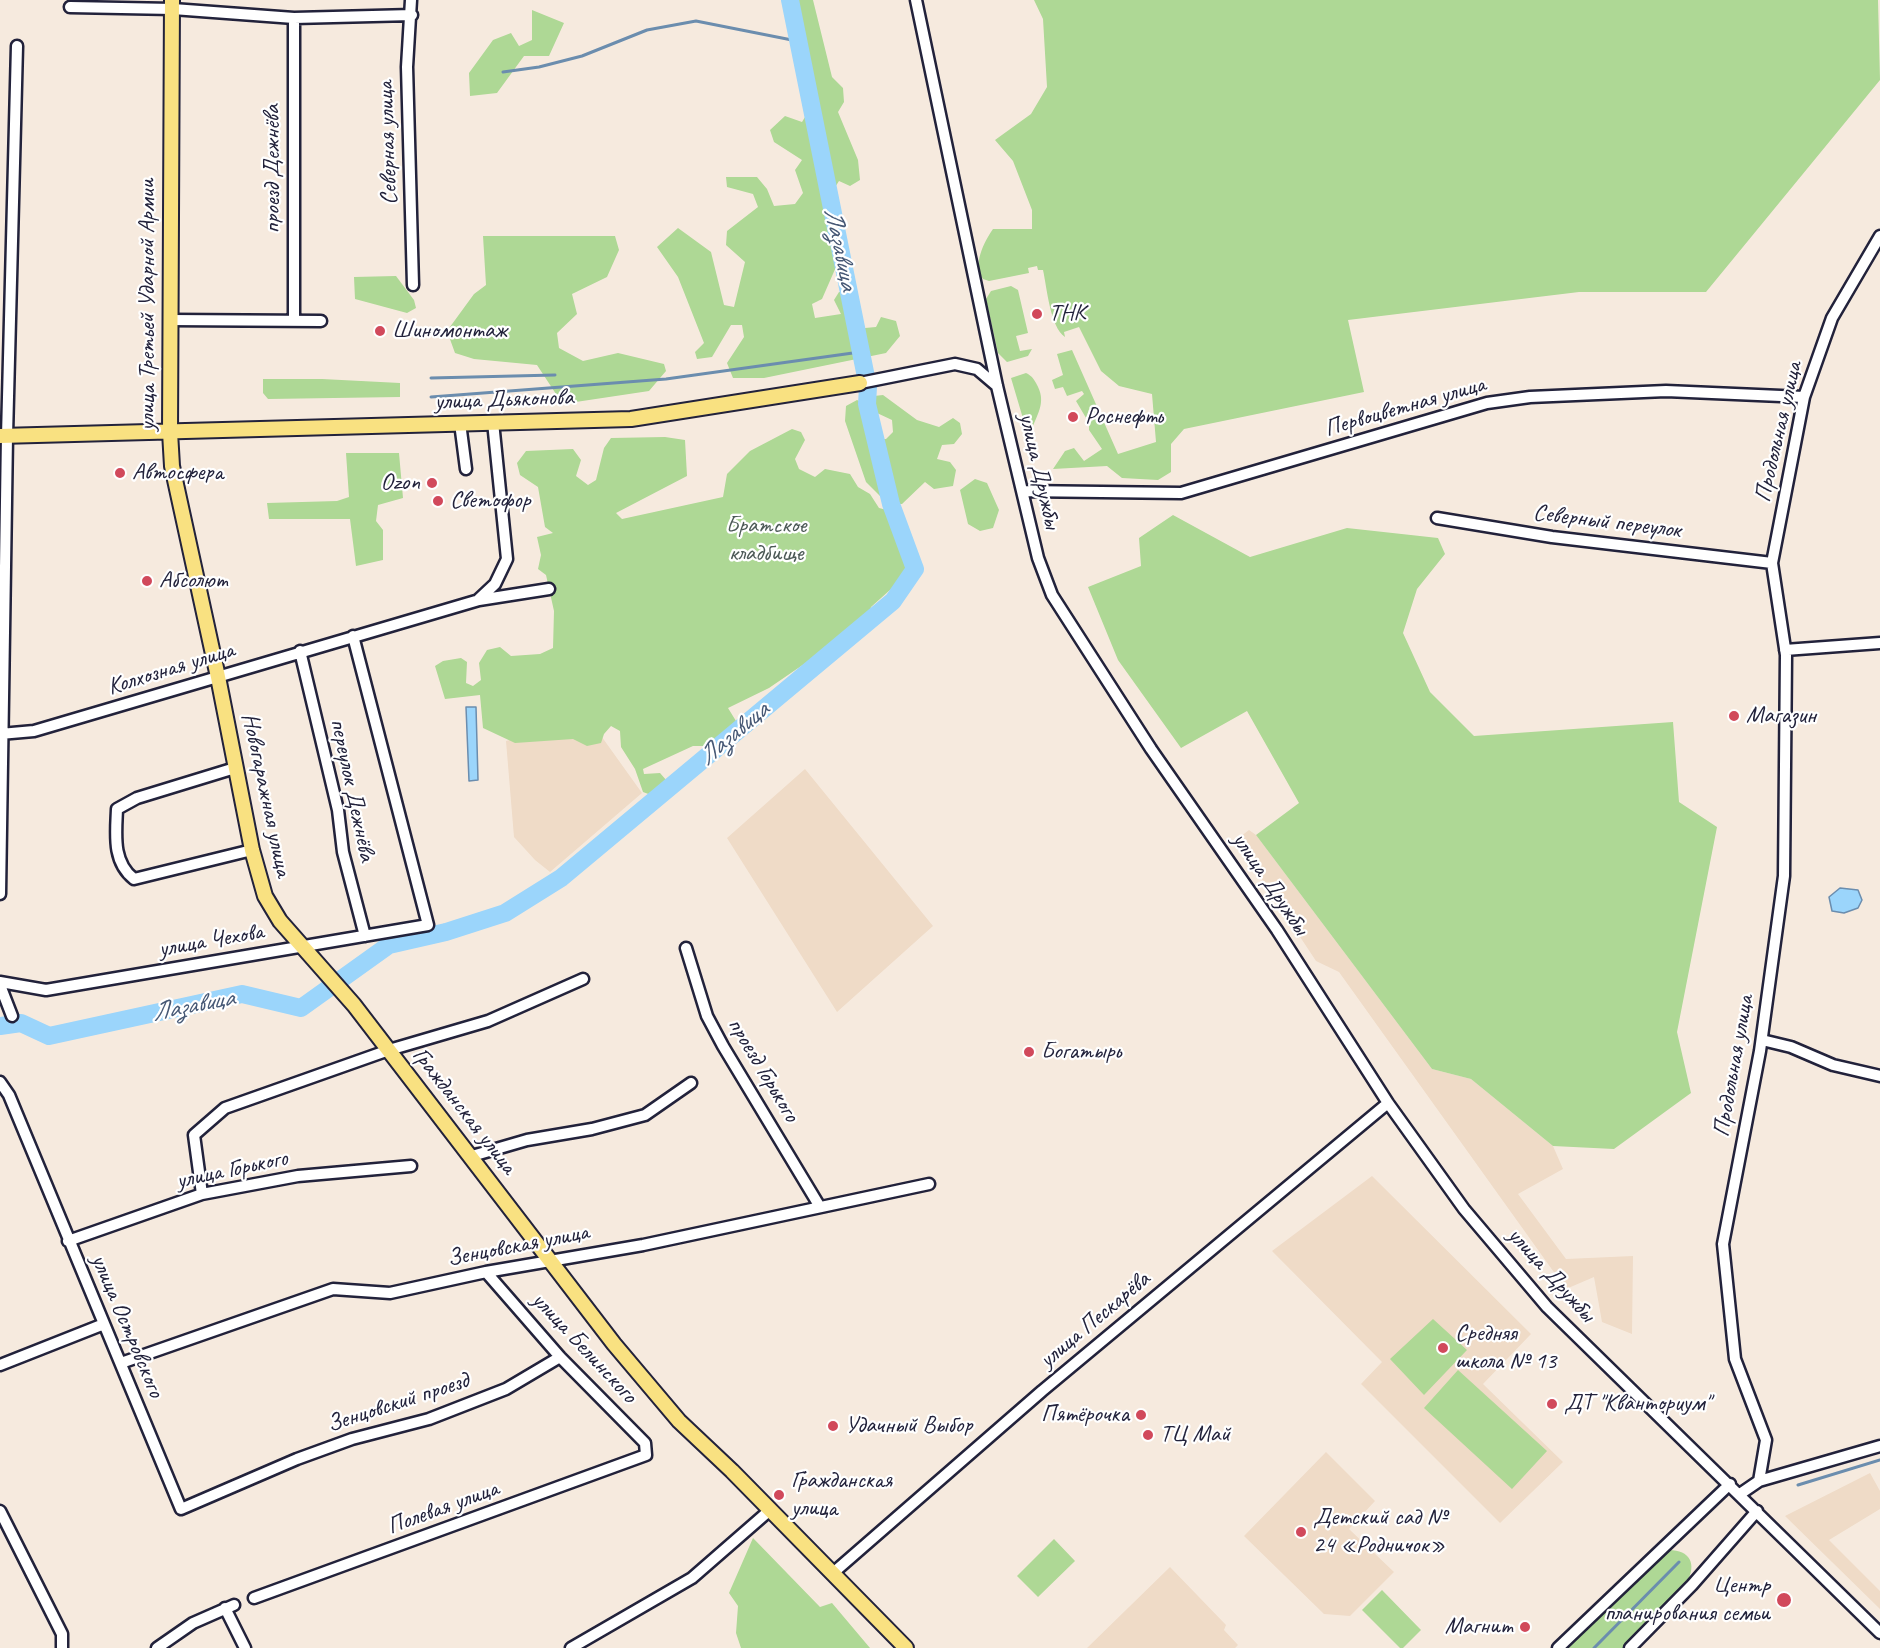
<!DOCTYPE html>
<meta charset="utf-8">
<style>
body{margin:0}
canvas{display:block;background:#f6eade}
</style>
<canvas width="1880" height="1648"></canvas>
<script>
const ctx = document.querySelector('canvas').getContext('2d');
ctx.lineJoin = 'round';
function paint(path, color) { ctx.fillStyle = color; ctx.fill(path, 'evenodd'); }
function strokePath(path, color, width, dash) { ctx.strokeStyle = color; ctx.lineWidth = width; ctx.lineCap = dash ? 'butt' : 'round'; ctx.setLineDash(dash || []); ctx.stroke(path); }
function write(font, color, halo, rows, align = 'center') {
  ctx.font = font + ' Caveat,sans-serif'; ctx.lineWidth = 4.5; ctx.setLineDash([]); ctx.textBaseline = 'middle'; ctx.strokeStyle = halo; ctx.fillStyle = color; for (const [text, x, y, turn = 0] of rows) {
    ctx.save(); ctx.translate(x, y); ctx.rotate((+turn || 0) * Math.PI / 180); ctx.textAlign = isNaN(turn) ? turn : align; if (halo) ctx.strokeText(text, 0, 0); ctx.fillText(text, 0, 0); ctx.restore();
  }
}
paint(new Path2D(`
 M589,719l53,74 -92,79 -15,-12 -21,-23 -8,-96z
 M805,769l128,157 -96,86 -110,-174z
 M1249,830l7,5 176,234 39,10 82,67 10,23 -45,25 48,65 67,-3 -1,78 -30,-12 -8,-45 -28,12 -227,-317 -23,-11 -80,-121z
 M1372,1176l159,158 -48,50 80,78 -63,61 -139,-139 21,-22 -110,-111z
 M1326,1452l49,49 -26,28 45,43 -44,44 -26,-2 -80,-78z
 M1870,1473l10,18v18l-51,31 51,51v18l-95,-93z
 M1170,1567l56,58 -2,5 14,15 -3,3h-148z`), '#efdbc7');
paint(new Path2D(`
 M785,0h28l19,77 11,11 1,14 -6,10 20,48 2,20 -10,6 -11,-5 -14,22 11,64 -14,32 -10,5 3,14 26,-4 -7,-14 5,-8h12l14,36 11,-1 5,-10 15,4 4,15 -14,17 -122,25h-31l-6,-15 17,-26 -2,-12h-11l-19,32 -15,2 -2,-7 9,-9 -26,-66 -21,-30 21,-19 33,24 13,53 10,2 11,-45 -19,-17 1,-14 31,-24 -5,-13 -26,-7 -1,-10h31l10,12 7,17 21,-2 8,-11 -8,-23 7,-10 -28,-18 -4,-12 15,-14 17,6 6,-10z
 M1034,0h844l2,80 -174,212h-127l-231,28 16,72 -180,37 -13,15v28l-13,8 -36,-2 -15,-12 -54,3 12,-18 9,-3 10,13 18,-12 -13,-19v-7l-13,-22 8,-7 -2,-3 -15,5 -4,-9 -8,2 -3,-9 11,-5 -6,-21 15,-4 46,104 38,-12 -4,-48 -33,-8 -18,-15 -22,-44 -15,5 1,5c-15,-10 -18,-49 -22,-67h-5l-1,-4 -9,2 1,5 -40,8 -6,-2c-11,-14 1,-37 10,-50h39v-19l-19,-49 -18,-21 36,-26 16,-27 -4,-68z
 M532,10l32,13 -15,33h-25l-27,37 -27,3 -1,-23 24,-33 18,-7 8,13 13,-6z
 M483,236h132l4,14 -12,27 -35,17 5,20 -20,19 2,15 24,13 35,-8 46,11 2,7 -17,20 -80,12 -13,-9 -19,-29 -63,-6 -19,-6 -8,-22 27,-37 12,-9z
 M396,276l18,24 2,8 -9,5 -52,-14 -1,-22z
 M1011,286l7,4 10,43 -12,3 4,15 12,-2 -4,7 -21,6 -9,-9 -12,-54 5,-8z
 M1026,373c6,3 7,5 10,10 11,19 2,29 -5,48l-4,1 -16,-54z
 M263,379h59l78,4v14l-132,2 -5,-6z
 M883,395l34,25 22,7 14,-9 7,5 2,11 -8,10 -12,1 -5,14 13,3 6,8 -3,16 -19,3 -9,-7 -23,22h-14l-22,-22 -21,-61 1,-15 11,-6 6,3 9,36h14l7,-7 -1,-12 -15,-7 -6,-7 3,-10z
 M792,429l9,3 4,8 -10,19 4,10 16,8 10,-8 25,5 8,13 12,7 9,14 12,3c1,11 5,18 8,28 4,11 6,22 11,33l-39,35 -4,14 -98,67 -41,20 8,13 -2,9 -25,16h-16l-50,23 1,5 16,-1 7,8 -5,9 -11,5 -8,-3 -8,-23 -14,-22 -1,-16 -9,-5 -7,8 -3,9 -14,3 -14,-7 -58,4 -32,-15 -3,-33 -35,4 -10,-33 8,-5 18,-3 6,4 -1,21 7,3 8,-6 -2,-17 8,-13 13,-3 11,9 29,-2 13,-6 1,-37 -8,-36 -8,-6 3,-14 -4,-18 16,-4 -8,-6 -7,-40 -18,-12 -3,-12 9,-12 47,-2 8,11 -5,16 12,9 8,-5 8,-32 7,-10 54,-1 20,3 2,36 -71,37 6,6 101,-22 4,-23 23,-23z
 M346,453h53l4,45 -25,7 -2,16 7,9v30l-27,6 -6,-47h-81l-2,-16 70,-2 12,-4z
 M975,479l12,4 12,27 -6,18 -13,3 -12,-7 -8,-34z
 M1173,515l77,42 97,-29 91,10 7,16 -28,35 -14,44 27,59 44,44 199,-14 6,80 38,25 -40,205 14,61 -77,56 -61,-3 -82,-67 -39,-10 -176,-234 43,-32 -52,-92 -66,37 -63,-88 -30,-73 53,-21 -2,-28z
 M1433,1319l34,31 -43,45 -34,-36z
 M1458,1370l89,81 -35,38 -88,-81z
 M753,1538l67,69 12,-4 38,45h-129l-5,-15 2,-27 -9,-13z
 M1054,1539l21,22 -37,36 -21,-21z
 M1669,1550c21,0 28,14 18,32l-64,66h-55l93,-93z
 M1382,1590l39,40 -18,18h-3l-38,-38z`), '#aed895');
const water = new Path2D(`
 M466,707h10l2,73 -9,1z
 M1840,888l18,2 4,10 -4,8 -14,5 -12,-2 -3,-14z`);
paint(water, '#9bd5fb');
strokePath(water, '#6b8dae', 1.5);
strokePath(new Path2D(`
 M503,72l36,-5 43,-11 65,-26 49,-9 101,20
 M431,378l124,-3
 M431,397l235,-18 194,-27
 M1798,1485l82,-25
 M1594,1648l85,-86`), '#6b8dae', 3);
strokePath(new Path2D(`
 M0,1026l21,-3 28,13 193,-42 59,14 88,-63 57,-13 59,-19 56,-35 332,-277 22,-32 -24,-65 -24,-100 1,-17 -78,-387`), '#9bd5fb', 18);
const minor = new Path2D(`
 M411,0l-4,67 6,218
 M916,0l81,386 41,172 14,37 99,154 126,181 111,173 76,106 83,98 333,326
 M70,7l103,2 121,9 118,-3
 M294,18v301
 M170,320l151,1
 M860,383l95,-19 22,5 20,17
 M460,423l6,46
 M1022,491l159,2 306,-90 43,-6 136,-6 138,6
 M1437,518l115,19 220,26
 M479,599l16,-15 12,-25 -14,-137
 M1785,650l95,-7
 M300,651l38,159 5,42 22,84
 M0,734l34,-3 445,-131 70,-11
 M235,768l-98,30 -20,11c-1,25 -5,53 17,70l118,-29
 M0,894l7,-458 10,-390
 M686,948l21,68 16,30 97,161
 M0,982l46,8 382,-65 -75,-289
 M0,985l12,31
 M1762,1040l29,7 42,18 47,11
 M0,1082l9,13 172,414 116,-50 55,-20 77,-20 77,-30 54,-32
 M472,1156l55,-16 65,-11 53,-14 46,-32
 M202,1194l-8,-59 31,-27 164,-58 99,-29 95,-42
 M68,1241l134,-47 96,-18 113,-10
 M121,1363l212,-74 57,4 96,-21 157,-27 286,-61
 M0,1365l104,-41
 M1759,1481l7,-41 -31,-81 -12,-115 37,-193 24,-175 2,-221 -14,-92 32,-166 28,-79 48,-82
 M1740,1494l19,-13 121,-35
 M0,1511l62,123v14
 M833,1573l209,-182 346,-288
 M254,1598l392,-143 -1,-12 -85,-86 -74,-85
 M225,1608l20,40
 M157,1648l36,-25 41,-18
 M571,1648l121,-70 78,-68
 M1558,1648l172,-164
 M1630,1648l62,-63 65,-74`);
const major = new Path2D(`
 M172,0l-2,432 2,34 46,211 34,173 13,46 15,25 74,84 260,339 65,77 53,50 174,177
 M0,436l631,-17 229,-36`);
strokePath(minor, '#22223b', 15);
strokePath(major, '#22223b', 18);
strokePath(minor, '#fff', 10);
strokePath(major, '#f9e181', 14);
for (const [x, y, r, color] of [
 [1037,314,6,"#d1495b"],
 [380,331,6,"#d1495b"],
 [1073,417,6,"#d1495b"],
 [120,473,6,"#d1495b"],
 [432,483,6,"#d1495b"],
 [438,501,6,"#d1495b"],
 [147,581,6,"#d1495b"],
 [1734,716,6,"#d1495b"],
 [1029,1052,6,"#d1495b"],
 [1443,1348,6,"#d1495b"],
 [1552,1404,6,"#d1495b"],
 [1141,1415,6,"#d1495b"],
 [833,1426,6,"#d1495b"],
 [1148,1435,6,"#d1495b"],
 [779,1495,6,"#d1495b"],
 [1301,1532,6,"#d1495b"],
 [1784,1600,8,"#d1495b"],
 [1525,1627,6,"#d1495b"]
]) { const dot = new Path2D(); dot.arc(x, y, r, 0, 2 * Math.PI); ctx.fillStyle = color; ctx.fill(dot); strokePath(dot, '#fff', 2); }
write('24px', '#22223b', '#fff', [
 ["Северная улица",388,143,-92],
 ["проезд Дежнёва",273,169,-90],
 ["улица Третьей Ударной Армии",148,305,-90],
 ["улица Дьяконова",504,400,-2],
 ["Первоцветная улица",1405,407,-16],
 ["Продольная улица",1779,432,-77],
 ["улица Дружбы",1039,471,77],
 ["Северный переулок",1607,522,7],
 ["Колхозная улица",171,669,-17],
 ["переулок Дежнёва",352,790,78],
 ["Новогаражная улица",266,795,78],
 ["улица Дружбы",1270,884,56],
 ["улица Чехова",211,941,-10],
 ["Продольная улица",1734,1066,-80],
 ["проезд Горького",763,1070,59],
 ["Гражданская улица",464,1111,52],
 ["улица Горького",232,1170,-12],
 ["Зенцовская улица",518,1246,-11],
 ["улица Дружбы",1551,1275,48],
 ["улица Пескарёва",1095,1320,-40],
 ["улица Островского",127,1326,67],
 ["улица Белинского",584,1348,47],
 ["Зенцовский проезд",398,1403,-18],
 ["Полевая улица",443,1508,-20]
]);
write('24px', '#22223b', '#fff', [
 ["ТНК",1049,314],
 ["Шиномонтаж",392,331],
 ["Роснефть",1085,417],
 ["Автосфера",132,473],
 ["Ozon",420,483,"right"],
 ["Светофор",450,501],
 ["Абсолют",159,581],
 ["Магазин",1746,716],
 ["Богатырь",1041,1052],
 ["Средняя",1455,1334],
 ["школа № 13",1455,1362],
 ["ДТ \"Кванториум\"",1564,1404],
 ["Пятёрочка",1129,1415,"right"],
 ["Удачный Выбор",845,1426],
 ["ТЦ Май",1160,1435],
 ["Гражданская",791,1481],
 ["улица",791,1509],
 ["Детский сад №",1313,1518],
 ["24 «Родничок»",1313,1546],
 ["Центр",1770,1586,"right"],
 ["планирования семьи",1770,1614,"right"],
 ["Магнит",1513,1627,"right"]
], 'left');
write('24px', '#4c5956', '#fff', [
 ["Братское",766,526],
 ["кладбище",766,554]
]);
write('italic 26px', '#465875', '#fff', [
 ["Лазавица",840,249,78],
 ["Лазавица",734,734,-40],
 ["Лазавица",193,1006,-11]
]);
</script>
